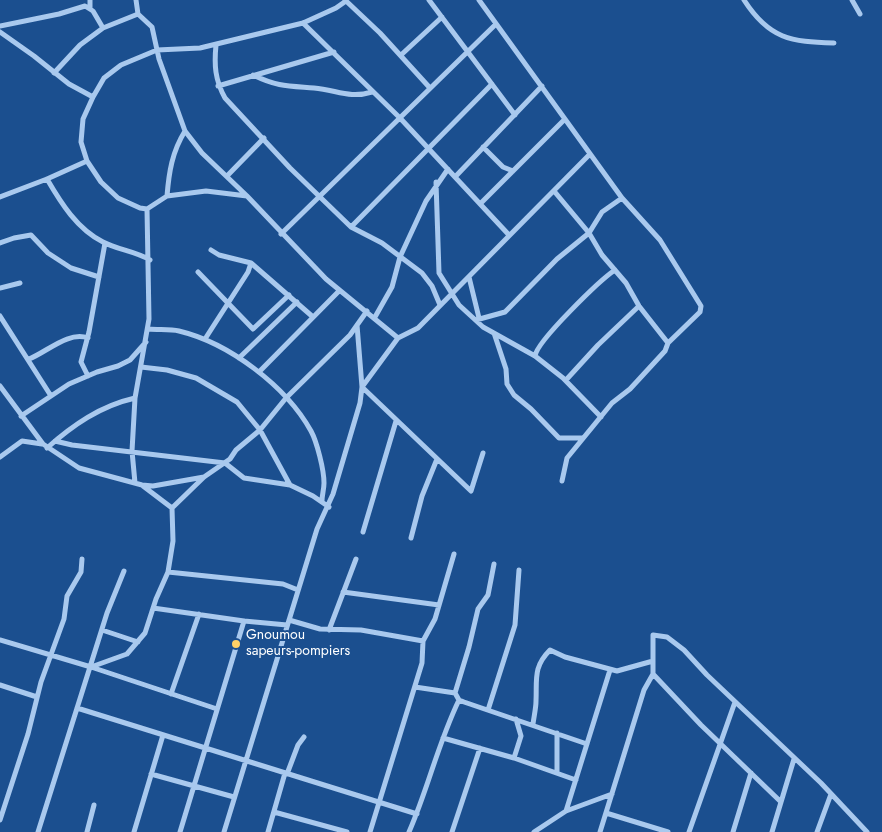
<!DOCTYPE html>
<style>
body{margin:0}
canvas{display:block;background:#1b4f8f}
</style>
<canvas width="882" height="832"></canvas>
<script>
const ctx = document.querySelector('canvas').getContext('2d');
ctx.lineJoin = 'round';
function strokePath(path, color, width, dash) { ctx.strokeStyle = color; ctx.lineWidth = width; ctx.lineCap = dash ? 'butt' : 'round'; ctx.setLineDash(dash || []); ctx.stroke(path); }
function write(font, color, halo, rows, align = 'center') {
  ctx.font = font + ' Jost,sans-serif'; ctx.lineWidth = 4; ctx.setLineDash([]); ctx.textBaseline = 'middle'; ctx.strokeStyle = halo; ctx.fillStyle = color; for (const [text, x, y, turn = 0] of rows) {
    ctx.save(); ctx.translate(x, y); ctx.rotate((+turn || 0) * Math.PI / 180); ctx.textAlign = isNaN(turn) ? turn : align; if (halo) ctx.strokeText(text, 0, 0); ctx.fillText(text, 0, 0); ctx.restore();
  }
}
strokePath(new Path2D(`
 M90,0v8
 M136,0l2,14 14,13 7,32 26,72 17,22 45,43 79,83 72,59
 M345,0l35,33 50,55
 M429,0l86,115
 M479,0l143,198
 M744,0c25,39 47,42 90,43
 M852,0l8,14
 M303,23l97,95 109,117
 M0,26l59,-12 26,-8 8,5 10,17
 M0,32l34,24 35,28 24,13
 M216,45c-2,20 -1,35 9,53l65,70 61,59 31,16 40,30 10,13 8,19
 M401,55l41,-38
 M54,73l26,-28 23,-17 35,-14
 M253,75c25,12 35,11 61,13 23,2 35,11 58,4
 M218,86l116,-34
 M185,131c-13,21 -16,41 -18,65l-20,13 -7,-1 -22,-10 -17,-16 -14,-21 -6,-19 2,-23 10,-22 11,-19 17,-13 36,-15 43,-2 103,-25 33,-15 10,-7
 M483,147l20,20 10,4
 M227,176l37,-38
 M455,177l87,-91
 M47,179c14,24 30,50 56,63 15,8 32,9 47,18
 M436,182l3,91 20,32 24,22 52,29 28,22 38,39
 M554,191l35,42 13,22 24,28 13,23 29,37 -3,8 -35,38 -18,14 -45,55 -5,23
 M167,196l39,-5 41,5
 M0,197l47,-18 40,-18
 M480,204l85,-85
 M351,227l141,-143
 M281,234l215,-210
 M0,243l14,-5 17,-3 17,18 23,15 28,9
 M211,250l8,5 32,8 62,54
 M198,272l55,57 36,-34
 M469,277l10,41
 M0,288l20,-5
 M0,316l51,80
 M375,317l17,-30 8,-30 26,-56 22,-32
 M476,320l29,-8 52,-53 32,-26 13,-21 20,-14 38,42 41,66 -1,6 -32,31
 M357,325l5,62 109,104 12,-38
 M149,329c9,1 21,0 30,2 50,12 107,55 132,100 6,11 13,39 13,52 0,6 -2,12 -2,18
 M494,333l12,36 1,15 7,11 17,14 28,29h23
 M205,339l43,-67 3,-9
 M535,356c2,-15 65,-76 80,-86
 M239,358l58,-56
 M29,359c18,-7 39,-28 59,-21
 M141,367l26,3 29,8 41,24 23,28 30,55 23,11 16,11
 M259,372l80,-81
 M88,376l-7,-14 8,-30 16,-89
 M566,380l32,-35 41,-39
 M0,386l43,58 36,24 63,17 11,1 51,-9
 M21,416l48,-32 28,-12 21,-6 12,-6 16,-18
 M55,441l17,4 153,18 19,15 46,7
 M47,448c26,-23 53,-42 88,-50l14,-79 -2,-110
 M0,457l22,-16 20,3
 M135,483l-3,-32 3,-53
 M143,486l29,22
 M363,532l33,-111
 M411,538l11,-42 15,-37
 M168,572l115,12 15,6
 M343,592l96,13
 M153,608l91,13 43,4
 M289,620l31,9 41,1 62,11
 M102,630l36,12
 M329,630l27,-71
 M0,640l91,27 126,42
 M91,667l36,-13 18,-21 11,-34 12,-27 5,-31 -1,-33 32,-31 26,-18 6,-9 24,-20 26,-32 64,-63 17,-24
 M653,674l48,51 80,77
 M0,685l37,12
 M415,687l40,6 4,7 5,2 123,42
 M455,693l14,-46 9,-38 10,-14 6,-31
 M171,694l28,-80
 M77,708l340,106
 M488,710l27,-85 4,-55
 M533,724c1,-8 3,-16 3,-23 1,-22 -3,-34 14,-51l15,7 52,14 36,-10
 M557,733v40
 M443,738l71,20 62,22
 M514,758l7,-22 -5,-17
 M151,774l83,23
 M287,774l11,-29 6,-8
 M566,811l44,-141
 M274,812l73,20
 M606,813l62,19
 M0,820l28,-86 13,-52 23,-63 3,-23 14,-24 1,-13
 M38,832l69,-219 17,-42
 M87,832l7,-27
 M134,832l29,-97
 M180,832l64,-211
 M224,832l93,-303 16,-35 27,-91 2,-16 36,-49 20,-10 172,-174
 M268,832l17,-59
 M370,832l52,-169 1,-22 12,-22 19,-65
 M409,832c19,-43 29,-89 50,-132
 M452,832l28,-84
 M534,832l32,-21 46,-17
 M600,832l44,-142 9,-16v-39l14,2 17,13 23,25 114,108 46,49
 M689,832l46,-130
 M733,832l18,-59
 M772,832l22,-73
 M817,832l14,-38`), '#a9c9ee', 5);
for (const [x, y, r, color] of [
 [236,644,5,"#ffd166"]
]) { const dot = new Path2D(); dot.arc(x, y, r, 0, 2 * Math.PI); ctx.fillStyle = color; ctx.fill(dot); strokePath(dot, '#1b4f8f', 2); }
write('14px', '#fff', '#1b4f8f', [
 ["Gnoumou",246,636],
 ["sapeurs-pompiers",246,652]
], 'left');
</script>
